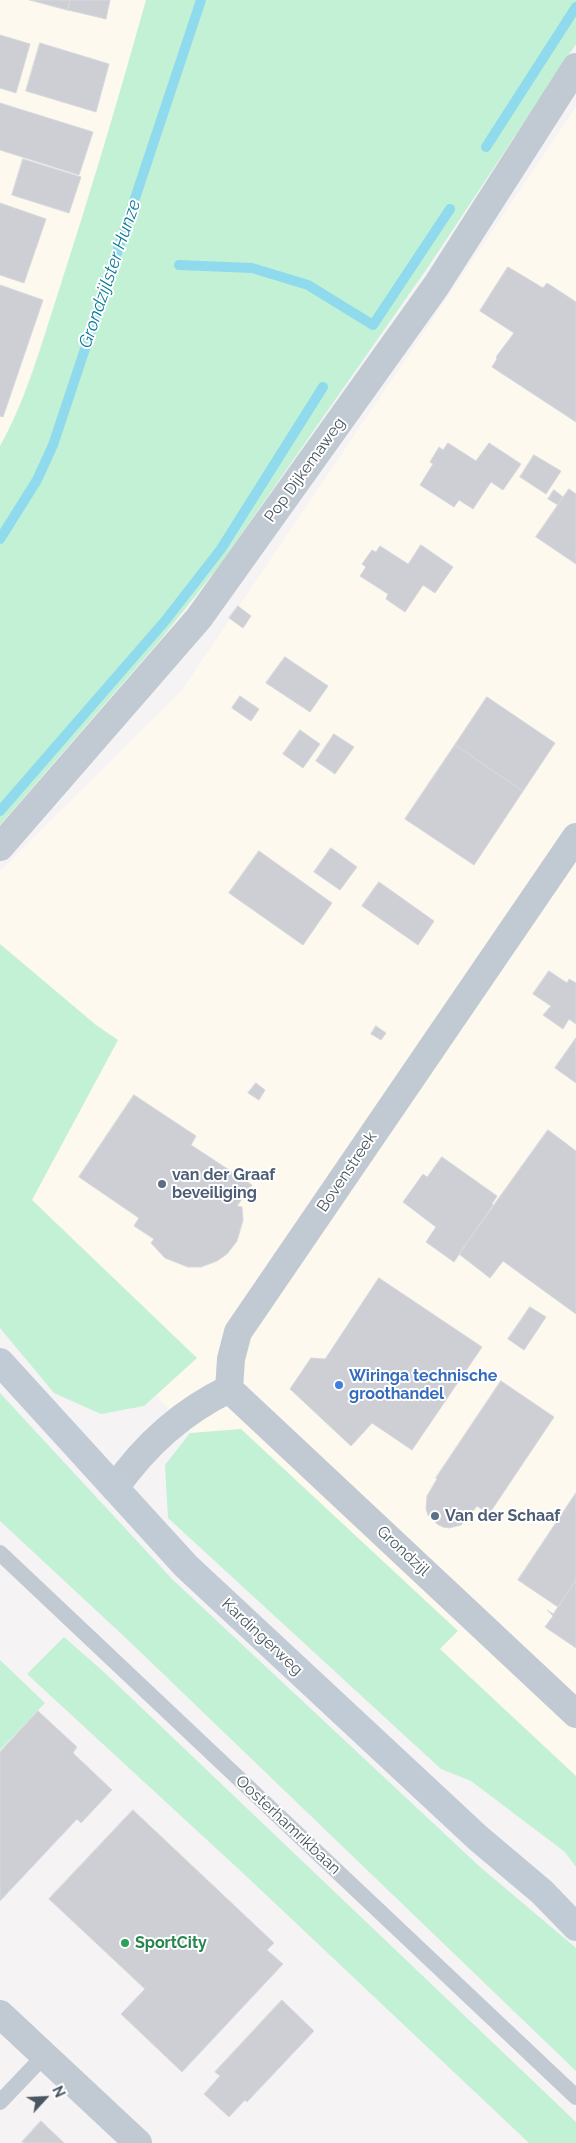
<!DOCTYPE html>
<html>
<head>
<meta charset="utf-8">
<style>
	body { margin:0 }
	#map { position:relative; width:576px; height:2143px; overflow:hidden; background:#f5f3f3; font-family:Raleway,sans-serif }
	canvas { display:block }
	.north { position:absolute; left:20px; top:2073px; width:50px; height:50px; -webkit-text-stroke:4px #fff; paint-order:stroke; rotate:65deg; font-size:14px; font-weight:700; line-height:20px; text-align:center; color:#4a5661 }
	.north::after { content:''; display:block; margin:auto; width:18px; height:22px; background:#4a5661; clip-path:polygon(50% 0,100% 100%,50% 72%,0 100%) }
</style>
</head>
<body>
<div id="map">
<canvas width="576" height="2143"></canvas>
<div class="north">N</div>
</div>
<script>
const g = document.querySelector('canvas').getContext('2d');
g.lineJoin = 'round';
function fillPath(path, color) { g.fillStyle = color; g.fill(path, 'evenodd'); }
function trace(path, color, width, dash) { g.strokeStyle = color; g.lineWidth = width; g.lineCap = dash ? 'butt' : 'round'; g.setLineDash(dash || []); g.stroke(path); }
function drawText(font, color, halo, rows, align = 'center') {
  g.font = font + ' Raleway,sans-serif'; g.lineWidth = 4; g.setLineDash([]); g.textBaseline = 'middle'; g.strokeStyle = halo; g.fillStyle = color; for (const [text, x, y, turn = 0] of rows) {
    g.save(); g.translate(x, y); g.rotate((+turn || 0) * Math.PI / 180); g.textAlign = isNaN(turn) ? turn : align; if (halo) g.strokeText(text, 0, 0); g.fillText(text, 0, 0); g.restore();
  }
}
const commercial = new Path2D(`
	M0,0H146L97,174L54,305L16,418L0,446Z
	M576,107V1794L312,1561L0,1229V871L182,690Z`);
const green = new Path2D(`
	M146,0H576V44L428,267L219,566L161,639L0,825V446C27,398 42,343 59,290C90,194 119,97 146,0Z
	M0,944L96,1025L118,1040L32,1200L197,1358L144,1406L101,1414L54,1393L0,1328Z
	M0,1393L172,1579L479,1866L576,1948V2071L129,1641L0,1521Z
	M241,1429L458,1631L440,1649L576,1776V1867L565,1852L471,1781L441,1769L168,1518L165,1465L190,1433Z
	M64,1637L105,1673L576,2122V2143H529L245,1875L27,1674Z
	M0,1660L45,1703L0,1750Z`);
const stream = new Path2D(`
	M486,147L576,7
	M179,265L252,268L308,285L373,325L450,209
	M0,539L37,480L53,445L201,0
	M0,811L165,621L221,549L323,387`);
const building = new Path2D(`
	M30,0H70L68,10Z
	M70,0H110L106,19L68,10Z
	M0,35L30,44L16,93L0,88Z
	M40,43L109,64L96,112L26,91Z
	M0,103L93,132L79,175L0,150Z
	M23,159L81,177L69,213L12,195Z
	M0,203L46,219L24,283L0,275Z
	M508,267L543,288L547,283L576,302V422L492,367L497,359L496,357L514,333L480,311Z
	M0,285L43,300L3,417L0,416Z
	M448,443L476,461L489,443L521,464L503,490L491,482L473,509L459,500L454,507L420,485L433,464L430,462L439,447L443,450Z
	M534,455L561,471L546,494L520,477Z
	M569,489L576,494V564L536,537Z
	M554,490L563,497L558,505L548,499Z
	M421,545L453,567L435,593L423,585L405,612L386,599L388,594L360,576L366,567L362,564L372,550L376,552L380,546L408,564Z
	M238,606L251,616L243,628L229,618Z
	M285,657L328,686L310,712L266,683Z
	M240,696L259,709L251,721L232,708Z
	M487,697L555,743L523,791L455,745Z
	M300,730L320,744L303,768L283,754Z
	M334,734L354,747L335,774L316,761Z
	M455,745L523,791L474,865L405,819Z
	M331,848L357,867L340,890L314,872Z
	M259,851L332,903L303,945L229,893Z
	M379,882L434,921L418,945L362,906Z
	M549,971L567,983L569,979L576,983V1024L569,1019L563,1029L543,1015L551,1006L533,994Z
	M376,1026L386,1033L381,1040L371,1034Z
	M576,1038V1083L555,1068Z
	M256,1083L265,1090L259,1100L248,1093Z
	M134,1095L196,1136L191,1145L252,1185L237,1206L242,1207L243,1220L237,1241L227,1254L217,1261L201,1267H188L165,1258L151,1243L154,1239L134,1226L139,1218L79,1177Z
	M548,1130L576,1151V1314L503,1261L490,1278L459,1254Z
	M442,1157L497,1196L492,1204L493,1205L454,1262L426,1242L436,1227L403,1202L423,1174L427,1177Z
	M379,1278L482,1347L412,1450L372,1423L351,1446L290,1389L311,1358L325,1359Z
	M530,1307L546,1317L524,1350L508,1339Z
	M501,1381L554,1417L489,1514L477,1506L461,1525L449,1528L443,1527L437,1524L428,1515L426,1509L427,1496L437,1479L436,1478Z
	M576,1493V1580L558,1607L518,1580Z
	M576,1580V1648L545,1627L553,1616L547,1610L553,1614Z
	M38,1711L77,1747L73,1753L112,1790L81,1823L77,1819L0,1901V1752Z
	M133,1810L274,1943L267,1950L283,1964L182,2072L121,2014L145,1989L49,1899Z
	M282,2000L314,2031L247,2102L245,2100L229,2117L204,2094L220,2076L215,2072Z
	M41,2121L64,2143H24L22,2142Z`);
const lane = new Path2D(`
	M0,1553L576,2097
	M0,2102L44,2056`);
const street = new Path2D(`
	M0,847L199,618L436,286L576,67
	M229,1389L576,1714
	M115,1488C145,1445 181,1412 229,1389L231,1359L238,1332L576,837
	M0,2014L138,2143`);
const secondary = new Path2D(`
	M0,1362L186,1566L478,1838L542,1892L576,1927`);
const markers = [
	[162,1184,5,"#5c6f8a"],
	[339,1385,5,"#3f7fe0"],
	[435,1516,5,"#5c6f8a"],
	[125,1943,5,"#2e9e5b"]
];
const streetNames = [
	["Pop Dijkemaweg",305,470,-54],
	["Bovenstreek",347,1172,-56],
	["Grondzijl",403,1551,43],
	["Kardingerweg",262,1637,43],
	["Oosterhamrikbaan",288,1825,43]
];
const serviceNames = [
	["van der Graaf",172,1175],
	["beveiliging",172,1193],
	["Van der Schaaf",445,1516]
];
const shopNames = [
	["Wiringa technische",349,1376],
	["groothandel",349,1394]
];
const leisureNames = [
	["SportCity",135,1943]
];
const waterNames = [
	["Grondzijlster Hunze",110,274,-71]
];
fillPath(commercial, '#fdf9ef');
fillPath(green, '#c3f1d5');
trace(stream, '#90daee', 10);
fillPath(building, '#cdcfd5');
trace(building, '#d7d9de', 1);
trace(lane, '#c1cad2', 16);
trace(street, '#c1cad2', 28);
trace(secondary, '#c1cbd6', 28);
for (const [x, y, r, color] of markers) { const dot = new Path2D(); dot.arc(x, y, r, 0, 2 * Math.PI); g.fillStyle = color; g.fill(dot); trace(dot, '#fff', 2); }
drawText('16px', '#4a5661', '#fff', streetNames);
drawText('bold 16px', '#4e5e75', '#fff', serviceNames, 'left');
drawText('bold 16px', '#366cbe', '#fff', shopNames, 'left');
drawText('bold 16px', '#27864d', '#fff', leisureNames, 'left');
drawText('italic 18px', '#0c7c9b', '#fff', waterNames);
</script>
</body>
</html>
